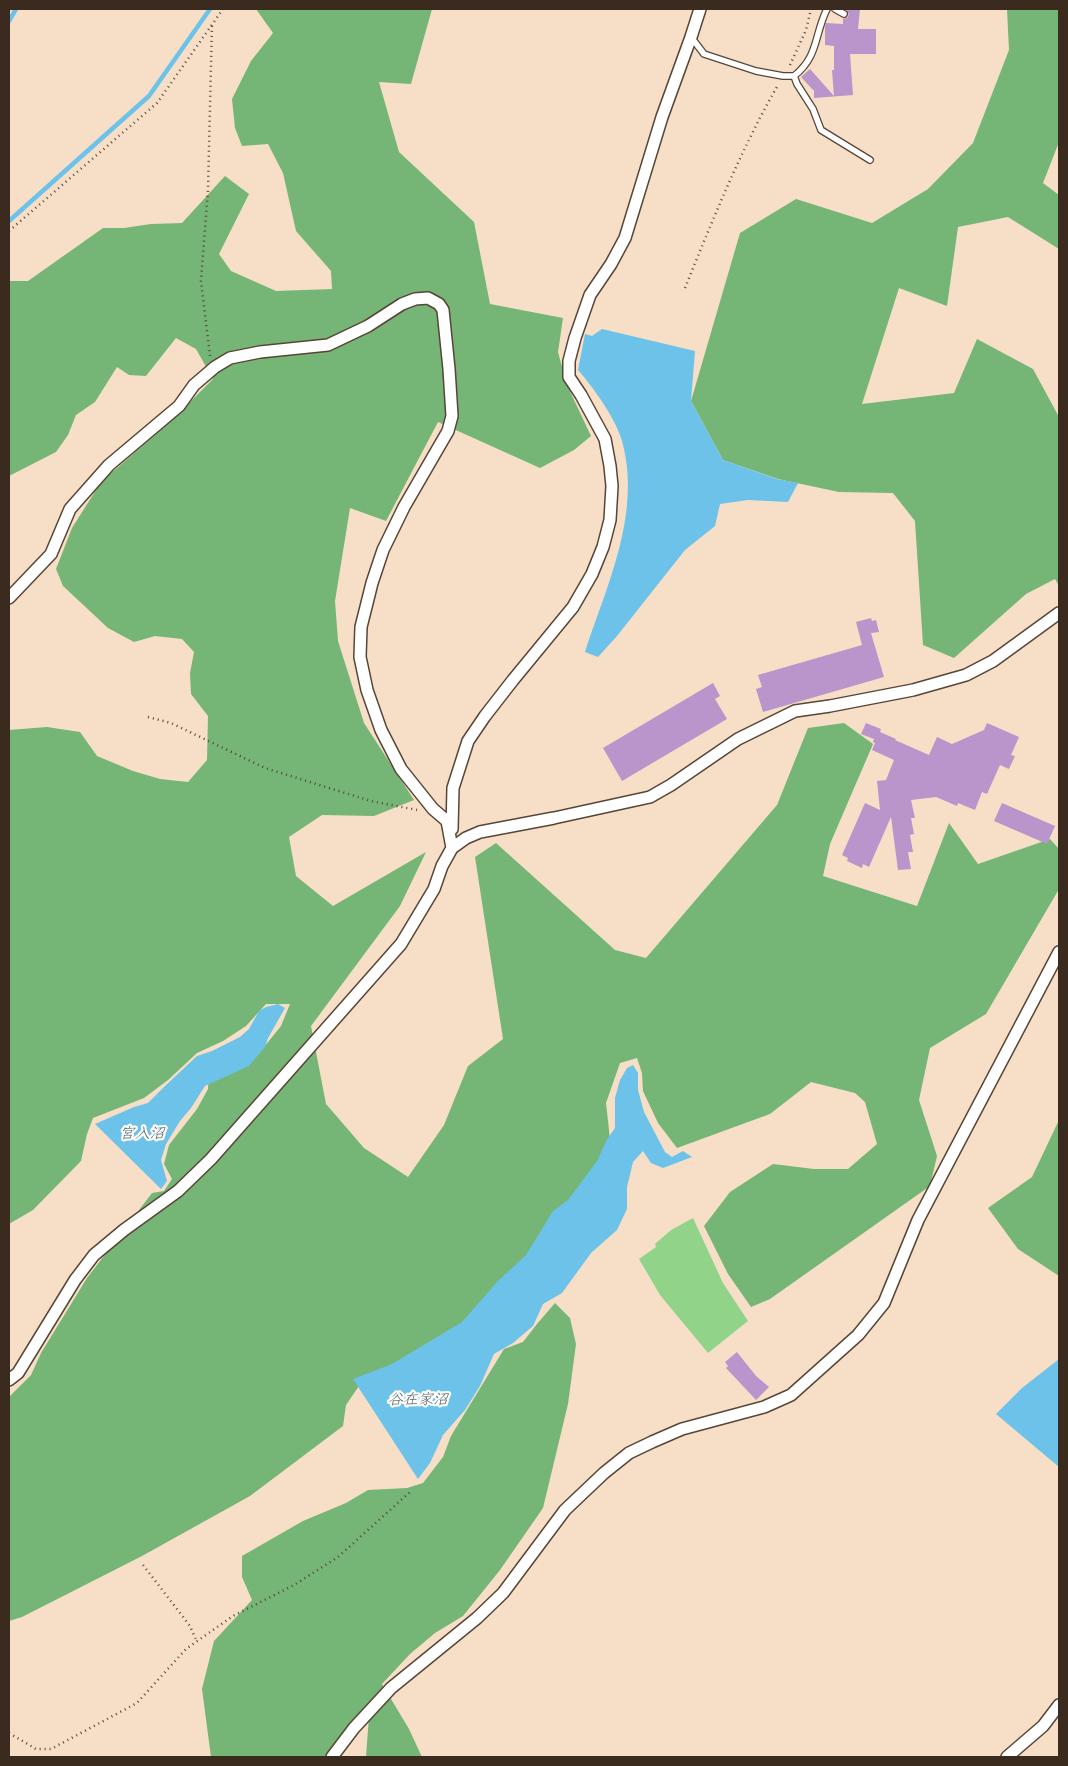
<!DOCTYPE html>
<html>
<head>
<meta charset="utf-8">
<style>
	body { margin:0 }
	#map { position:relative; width:1068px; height:1766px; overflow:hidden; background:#f6dfc6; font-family:Mali,sans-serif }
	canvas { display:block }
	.frame { position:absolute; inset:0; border:10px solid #3b2a1e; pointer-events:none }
</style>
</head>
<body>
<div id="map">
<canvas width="1068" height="1766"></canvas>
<div class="frame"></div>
</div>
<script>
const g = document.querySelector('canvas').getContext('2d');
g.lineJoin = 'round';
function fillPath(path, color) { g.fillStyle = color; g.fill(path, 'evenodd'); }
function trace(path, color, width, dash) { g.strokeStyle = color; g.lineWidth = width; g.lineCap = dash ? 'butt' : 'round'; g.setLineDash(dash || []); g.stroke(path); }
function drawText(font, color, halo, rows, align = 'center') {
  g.font = font + ' Mali,"Klee One",sans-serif'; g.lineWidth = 4.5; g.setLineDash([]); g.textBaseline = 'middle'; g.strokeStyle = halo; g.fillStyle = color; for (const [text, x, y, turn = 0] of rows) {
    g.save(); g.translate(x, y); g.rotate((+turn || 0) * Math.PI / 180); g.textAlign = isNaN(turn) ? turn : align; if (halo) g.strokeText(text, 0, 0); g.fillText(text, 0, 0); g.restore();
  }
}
const green = new Path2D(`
	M693,1218L723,1283L748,1321L708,1353L660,1295L639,1259L656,1247L655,1244L671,1230Z`);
const forest = new Path2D(`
	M256,9H432L411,84L379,82L399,152L474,222L490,304L563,318L558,352L567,385L591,436L574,450L540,468L438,422L386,521L350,508L335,601L338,641L364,723L414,800L374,816L322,815L289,837L296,876L333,906L426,852L400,906L311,1026L326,1104L364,1148L408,1177L444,1125L468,1066L503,1039L475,857L496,843L615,950L646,958L777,805L808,728L844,723L873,744L830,844L823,876L917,906L949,823L978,864L1050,839L1059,849V889L986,1014L930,1048L919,1100L937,1156L930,1186L770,1299L751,1307L728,1274L704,1226L730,1192L773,1164L814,1169H848L877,1144L865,1102L855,1093L811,1082L770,1114L677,1148L658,1123L643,1091L642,1073L637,1058L620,1063L606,1103L610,1139L598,1168L467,1332L363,1380L346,1405L343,1426L250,1496L142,1556L22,1617L9,1621V1397L31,1375L41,1353L87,1278L152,1193L164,1191L172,1179L164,1164L169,1145L197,1109L208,1089L209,1071L264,1047L281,1026L290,1004H266L246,1026L223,1041L197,1053L168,1080L144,1098L93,1118L87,1134L81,1161L33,1210L9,1224V730L47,727L80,732L97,756L133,771L160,779L188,782L207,760L208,716L191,694L190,673L194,652L182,639L155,636L134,642L108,628L63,586L56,569L72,528L101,482L172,420L213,379L196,349L176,338L146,376L129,375L117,367L95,402L76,415L68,435L56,452L9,476V281H28L103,228H124L151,224L182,223L225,176L249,194L219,254L231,271L276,291L332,289L331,271L296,231L283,173L268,144L242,146L235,128L232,99L251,61L273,33Z
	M1007,9H1059V142L1043,183L1059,195V249L1008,217L958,227L947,306L899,288L862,404L954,393L977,339L1033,369L1059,417V586L1055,579L1026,594L954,658L923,645L915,521L893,493L839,492L778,479L723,460L691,401L740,233L796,199L872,223L928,189L973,143L1009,50Z
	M1059,1120V1276L1018,1249L988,1208L1032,1177Z
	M555,1303L570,1318L576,1344L568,1404L543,1508L500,1570L463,1616L435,1633L410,1654L382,1684L409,1729L422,1757H366L369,1716L324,1757H211L202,1689L214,1641L252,1600L242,1577V1556L303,1521L346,1503L368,1490L407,1488L423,1483L443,1457L451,1436L504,1349L523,1342L537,1324Z`);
const water = new Path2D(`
	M602,329L695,351L691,401L723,460L777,479L798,483L788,502L748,500L720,504L715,526L685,550L617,636L598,657L585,652C607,585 642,513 622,441C616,419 593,387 578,370L585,334L592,336Z
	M278,1004L285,1008L268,1038L265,1047L249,1066L205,1086L191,1108L180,1121L166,1144L161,1160L167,1181L161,1189L95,1124L134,1107L148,1103L164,1087L197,1056L212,1051L240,1037L249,1029L259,1011L266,1007Z
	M633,1065L638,1073V1090L644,1112L665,1152L672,1157L683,1151L692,1157L663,1168L651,1163L643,1151L633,1162L627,1187V1209L617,1230L591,1253L562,1293L543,1304L533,1326L513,1343L494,1354L480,1386L465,1410L443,1435L430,1463L418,1479L353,1379L392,1364L462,1322L497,1282L526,1255L553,1211L568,1200L597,1161L606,1141L615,1128V1098L620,1080L627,1068Z
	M1059,1359V1467L996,1414L1022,1388Z`);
const stream = new Path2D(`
	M9,21L16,9
	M9,221L149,96L210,9`);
const building = new Path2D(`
	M845,9H860L858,29H876V54H850L853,95L814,98V91L801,77L810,69L834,96L832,70H834V46L825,45V26L826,23L843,24V19L847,18L849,14Z
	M871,618L872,621L876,620L879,632L871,633L884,677L763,712L756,689L762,687L758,675L862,645L856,622Z
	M713,683L720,696L715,699L727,719L622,781L603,748Z
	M866,723L881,729L880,732L896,739L895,740L929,755L937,737L952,744L984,730L987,723L1019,737L1011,755L1015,756L1009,769L1000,765L987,794L982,792L975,810L958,803L957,806L936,797L911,800L915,818H911L914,834L910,835L913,852H908L911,869L898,870L891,817L869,867L863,864L862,868L847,861L848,858L842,855L865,803L880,810L877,781L886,780L894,760L872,750L875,743L873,742L874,739L861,734Z
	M1002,803L1055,826L1047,844L994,821Z
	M737,1352L756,1376L769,1387L756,1400L726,1368L728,1366L725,1362Z`);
const path = new Path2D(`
	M790,65L806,30L811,9
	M9,231L157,103L223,9
	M685,288C713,219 741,149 778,85
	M210,356L201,281L208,190L212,23
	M148,717L171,723L265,768L371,801L417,810
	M143,1565L190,1626L197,1642
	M9,1733L36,1749H51L137,1703L186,1649L233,1616L294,1585L338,1557L410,1492`);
const lane = new Path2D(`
	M835,9L844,14
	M691,37L704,54L756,71L783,76H794L797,84L813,109L821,130L870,160
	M794,76C819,56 814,35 827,9`);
const street = new Path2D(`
	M9,598L51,554L70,509L109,465L179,406L194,385L215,367L230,358L260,352L328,345L368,326L402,304L415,299L428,298L439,304L443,310L449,369L452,416L448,431L404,507L383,550L372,583L361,627L360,657L367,690L381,730L401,769L433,809L447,821L452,848
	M452,829L453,788L468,741L485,716L513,680L573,607L592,574L603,547L610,520L612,486L610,466L605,439L581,395L569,377V361L575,338L590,295L611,264L625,238L662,117L691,37L700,9
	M9,1380L18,1373L75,1280L94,1255L124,1230L178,1191L211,1159L401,944L434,889L442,866L452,848L466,838L480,832L554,818L650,797L671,785L738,739L795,711L830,706L913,690L966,675L993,661L1059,613
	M332,1757L354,1728L391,1688L477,1618L503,1593L565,1510L604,1473L629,1453L652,1442L682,1429L764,1407L791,1395L858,1335L884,1303L918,1220L1059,952
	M1007,1757L1043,1726L1059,1705`);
const waterNames = [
	["宮入沼",142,1133],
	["谷在家沼",418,1399]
];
fillPath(green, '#92d38a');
fillPath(forest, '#75b576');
fillPath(water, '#6cc2e9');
trace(stream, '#6cc2e9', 4.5);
fillPath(building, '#b895cb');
trace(lane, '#574537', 8);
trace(street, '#574537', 14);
trace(path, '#574537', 2.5, [1, 4]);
trace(lane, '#fff', 5.5);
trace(street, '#fff', 11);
drawText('italic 15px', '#4c5f65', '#fff', waterNames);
</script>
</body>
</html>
